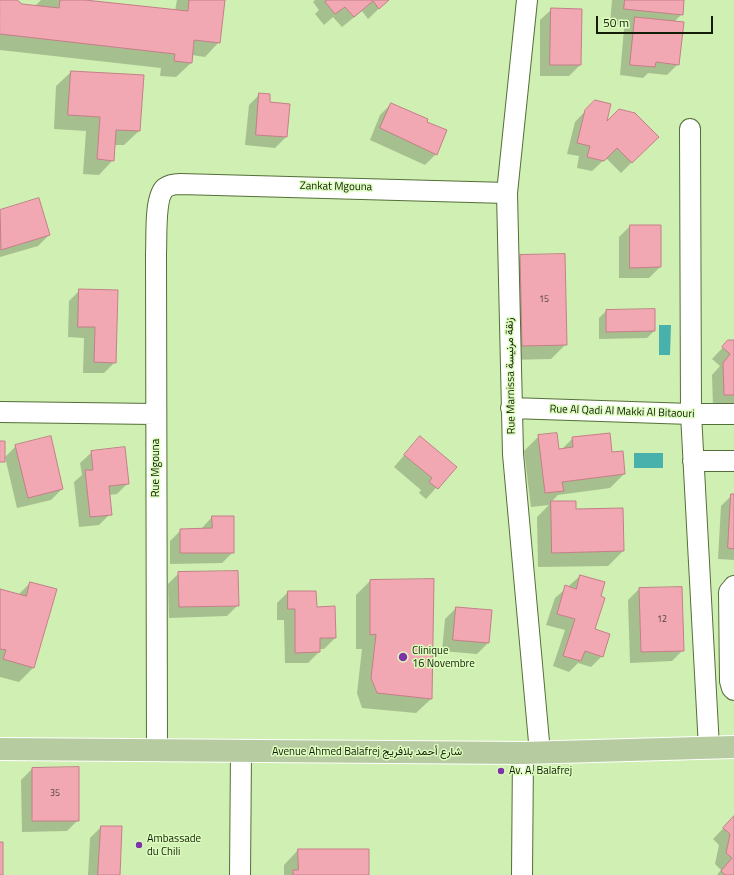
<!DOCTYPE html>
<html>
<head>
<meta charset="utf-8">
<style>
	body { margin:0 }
	#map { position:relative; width:734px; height:875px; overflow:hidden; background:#d0efb2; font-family:"Titillium Web",sans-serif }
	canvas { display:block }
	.scale { position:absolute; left:596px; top:16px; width:117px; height:18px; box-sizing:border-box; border:2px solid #121c06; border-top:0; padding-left:5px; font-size:12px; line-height:14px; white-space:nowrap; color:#121c06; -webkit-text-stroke:3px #ddfdbf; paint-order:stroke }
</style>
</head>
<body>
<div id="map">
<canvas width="734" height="875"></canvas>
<div class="scale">50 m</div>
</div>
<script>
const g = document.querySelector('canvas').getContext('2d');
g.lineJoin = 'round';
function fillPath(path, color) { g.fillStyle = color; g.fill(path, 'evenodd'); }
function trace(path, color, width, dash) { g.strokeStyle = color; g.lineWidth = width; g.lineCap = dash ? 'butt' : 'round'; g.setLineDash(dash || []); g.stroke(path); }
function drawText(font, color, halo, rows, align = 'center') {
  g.font = font + ' "Titillium Web",Vazirmatn,sans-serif'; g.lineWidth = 3; g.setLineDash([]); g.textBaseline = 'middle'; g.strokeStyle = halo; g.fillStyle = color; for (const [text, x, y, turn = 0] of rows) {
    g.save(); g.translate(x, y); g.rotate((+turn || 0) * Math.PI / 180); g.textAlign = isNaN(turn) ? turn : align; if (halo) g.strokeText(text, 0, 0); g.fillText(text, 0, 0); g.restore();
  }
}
const water = new Path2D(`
	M659,325H671L670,355H659Z
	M634,453H663V468H634Z`);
const shadow = new Path2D(`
	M0,0H15L22,5L35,6L41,0H76L175,11L177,0H224L219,42L205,57L192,55L191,63L176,77L160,76L161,68L0,50Z
	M315,0H388L368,19L362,11L342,27L333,17L324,25L315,14L319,10L313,2Z
	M612,0H683L682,14L674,22L678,64L667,75L648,73L643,78L620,75L624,29L628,25L610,24Z
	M551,10H581L580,65L569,76H540V20Z
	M71,72L139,131L124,145H114L113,160L99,175L83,174L86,131L54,129L56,86Z
	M260,94L286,137L275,148L245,145L249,105Z
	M595,101L605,125L657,137L621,173L606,158L592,171L577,168L579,156L567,154L575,122Z
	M391,104L426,122L436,154L425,165L370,140L380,115Z
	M39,199L49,235L38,246L0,257V211Z
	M630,226H660V267L649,278H619V237Z
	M521,256L566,344L551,359L508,360L506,270Z
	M80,290L115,362L104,373H83L84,338L68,337L69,301Z
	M606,311L654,331L647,338L599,339V318Z
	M734,340V405L713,406L712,375L720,366L712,359L729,341Z
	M539,436L558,450L562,449L573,438L611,453L624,474L610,488L558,495L551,502H575V510L622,509L623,551L608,566L538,567L537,517L549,505L531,507L524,451Z
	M420,437L455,467L426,499L419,493L421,490L394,467Z
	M16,446L62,489L51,500L17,508L5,457Z
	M92,452L128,483L117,494L109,495L110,514L99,525L79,527L74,482L82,475L80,463Z
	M732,495H734V560L718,559L721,506Z
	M212,517L233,552L222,563L170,564V541L181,530L201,529Z
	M179,573L238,605L227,616L169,618L168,584Z
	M580,576L594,630L602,656L591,667L578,663L569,672L553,666L565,630L546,625L555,598Z
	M370,581L431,699L416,713L362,708L357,693L362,649H356V595Z
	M30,583L34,667L19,682L0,677V590L18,595Z
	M639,589L683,650L672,661L630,663L628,600Z
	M288,592L316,608L335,638L324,649H319V652L308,663H285L284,620H277V603Z
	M456,608L491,611L488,643L477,654L442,651L445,619Z
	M78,768V820L67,831L22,832L21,780L32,769Z
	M734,817V875H717L721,870L715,864L719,845L713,839Z
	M101,827L119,875H88L90,838Z
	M298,850L368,875H284V865Z`);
const building = new Path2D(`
	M0,0H17L22,4L59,8L60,0H85L188,11L189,0H225L220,43L194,40L192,63L174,61L175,54L0,34Z
	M328,0H389L379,9L373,1L354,17L345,7L335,14L325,2Z
	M625,0H684L683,15L624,9Z
	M551,8L582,9L581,65H550Z
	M635,17L684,22L679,65L656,62L655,67L630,65Z
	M71,71L144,75L140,131L116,130L114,161L97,159L100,117L68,115Z
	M259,93L270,94V102L290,104L287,137L256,135Z
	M595,100L611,104L607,121L619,109L635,113L659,137L632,163L617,148L604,161L587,157L590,146L577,143L585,110Z
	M391,103L428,119L427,122L447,130L437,155L380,128Z
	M39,198L50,235L1,250L0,210Z
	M630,225H661V267L630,268Z
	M565,254L567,345L522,346L520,255Z
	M79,289L118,290L116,363L94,362L95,327H78Z
	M655,309V331L606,332V310Z
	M728,340H734V395H724L723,363L730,354L722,347Z
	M557,433L559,449L573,447L572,437L610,433L612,452L623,451L625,474L562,482L564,491L545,493L538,435Z
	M51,436L63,489L28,498L15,445Z
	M420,436L457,467L438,489L429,482L432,478L404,455Z
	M0,441H5V462H0Z
	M125,447L129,484L109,486L112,515L90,517L85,470H93L91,451Z
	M731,494H734V549L728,548Z
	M551,501H576V509L623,508L624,551L552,553Z
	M212,516H234V553H180V529L212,528Z
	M238,571L239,606L179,607L178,572Z
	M580,575L605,582L601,596L605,598L595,629L610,634L603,657L585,651L581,661L563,656L575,619L557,614L565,585L576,589Z
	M434,579L432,699L377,693L371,678L376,634L370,635V580Z
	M30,582L57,589L34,668L3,659L6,650L0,649V589L26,596Z
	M682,587L684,651L641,652L639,588Z
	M288,591H316L317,607L335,606L336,638H320V652L295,653V609H288Z
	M456,607L492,610L489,643L453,640Z
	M79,767V821H32V768Z
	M734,816V875H725L721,871L732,858L726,853L730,834L723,828Z
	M101,826H122L120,875H98Z
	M0,842H3V875H0Z
	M298,849H369V875H293V870H298Z`);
const minor = new Path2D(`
	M527,0L507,193L513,454L540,753
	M690,129L691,414L709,748
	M511,408L691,414H734
	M0,412L155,414
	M693,461H734
	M734,586L729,592L730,681L732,688L734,690
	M157,751L156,253C157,239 154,198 165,188C169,185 175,184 180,184L507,193
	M240,875L241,752
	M522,875L523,753`);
const major = new Path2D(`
	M0,749L523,753L734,747`);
const markers = [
	[403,657,5,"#7c34a6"],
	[501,771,4,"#7c34a6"],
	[139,845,4,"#7c34a6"]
];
const numberNames = [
	["15",544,300],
	["12",662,620],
	["35",55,794]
];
const streetNames = [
	["Zankat Mgouna",336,187,1],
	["Rue Marnissa زنقة مرنيسة",511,376,-91],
	["Rue Al Qadi Al Makki Al Bitaouri",622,412,2],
	["Rue Mgouna",156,468,-90],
	["Avenue Ahmed Balafrej شارع أحمد بلافريج",367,752]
];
const poiNames = [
	["Clinique",412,651],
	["16 Novembre",412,664],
	["Av. A. Balafrej",509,771],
	["Ambassade",147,839],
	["du Chili",147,852]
];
fillPath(water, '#49b1ab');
fillPath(shadow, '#0003');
fillPath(building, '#f1a8b2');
trace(building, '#c47e88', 1);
trace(minor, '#546f38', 22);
trace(major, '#fff', 24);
trace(minor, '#fff', 20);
trace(major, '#b6cba0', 22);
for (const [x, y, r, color] of markers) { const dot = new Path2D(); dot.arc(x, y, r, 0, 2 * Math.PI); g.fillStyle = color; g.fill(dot); trace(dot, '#ddfdbf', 1.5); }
drawText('9px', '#4a3f31', null, numberNames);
drawText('11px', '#121c06', '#ddfdbf', streetNames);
drawText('11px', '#121c06', '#ddfdbf', poiNames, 'left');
</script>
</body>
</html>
